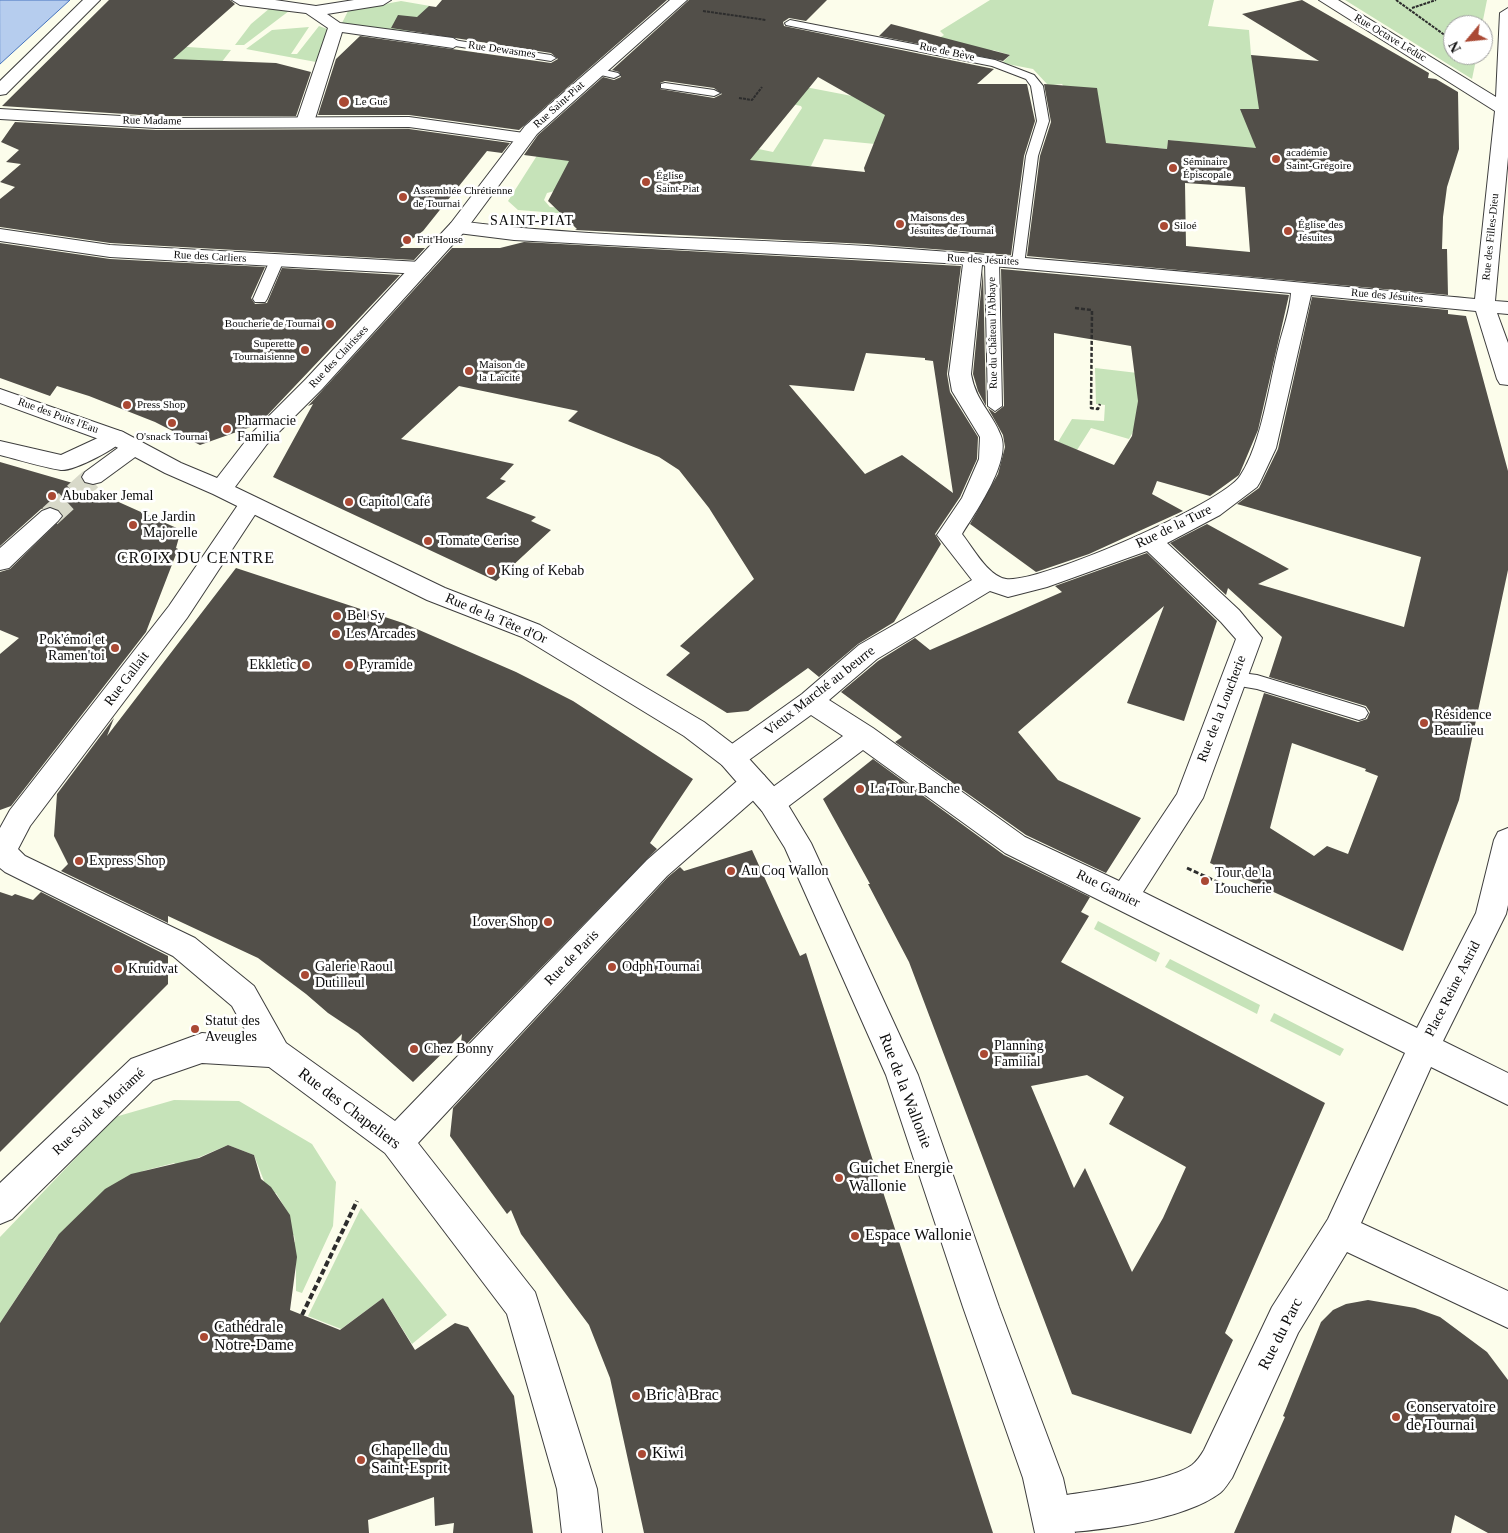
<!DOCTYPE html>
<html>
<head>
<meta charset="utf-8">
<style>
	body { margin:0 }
	#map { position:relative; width:1508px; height:1533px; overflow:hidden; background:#fcfdeb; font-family:Georgia,serif }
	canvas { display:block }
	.north { position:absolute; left:1443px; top:15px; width:50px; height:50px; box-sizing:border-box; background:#fff; border:1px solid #9d9d9d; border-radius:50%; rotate:242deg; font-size:14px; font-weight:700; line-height:20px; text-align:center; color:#0b0b0b }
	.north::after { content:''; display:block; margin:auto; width:18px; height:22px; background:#aa4934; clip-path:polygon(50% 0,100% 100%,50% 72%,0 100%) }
</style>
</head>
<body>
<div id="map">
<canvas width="1508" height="1533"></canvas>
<div class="north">N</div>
</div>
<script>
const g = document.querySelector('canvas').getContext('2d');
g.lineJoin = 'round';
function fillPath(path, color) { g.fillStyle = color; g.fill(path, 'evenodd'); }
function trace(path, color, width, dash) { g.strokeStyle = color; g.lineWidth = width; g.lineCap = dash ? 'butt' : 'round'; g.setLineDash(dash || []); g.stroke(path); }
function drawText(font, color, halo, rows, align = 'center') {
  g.font = font + ' Georgia,serif'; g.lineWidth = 5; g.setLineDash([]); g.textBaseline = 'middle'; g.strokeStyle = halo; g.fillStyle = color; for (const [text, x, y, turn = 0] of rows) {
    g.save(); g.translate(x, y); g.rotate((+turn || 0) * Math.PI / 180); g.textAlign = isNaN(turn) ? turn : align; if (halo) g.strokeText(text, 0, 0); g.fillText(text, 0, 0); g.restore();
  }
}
const green = new Path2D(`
	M990,0H1214L1208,26L1249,30L1251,55L1269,90L1282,110L1241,109L1261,160L1188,142L1168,140L1167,149L1106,143L1062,84L1053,85V129L1047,84L1033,69L1002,63L1010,55L993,50L985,57L928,45L944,35L940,31Z
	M1345,0H1487L1482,25H1453V55H1477L1472,79Z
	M401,1L430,6L408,34L341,25L348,11Z
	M270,8L289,11L244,45H235L251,24Z
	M319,26L330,30L316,62L246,49L272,30L309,27L291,54H297Z
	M174,46L231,50L211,76L155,71Z
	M795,85L852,96L892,110L875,144L824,139L811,166L736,183L749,147L773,152L802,108L801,106L782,102Z
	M552,132L608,146L563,189L547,193L544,200L550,207L581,209L583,215L518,210L508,201Z
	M1095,368L1146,374L1139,393L1135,428L1129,439L1091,428L1077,450L1058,442L1072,419L1104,421L1105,405L1096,404Z
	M1098,921L1160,953L1156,962L1094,929Z
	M1170,959L1260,1005L1257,1014L1165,967Z
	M1274,1013L1344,1049L1340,1056L1270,1021Z
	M174,1100L239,1101L312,1144L336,1182L333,1226L302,1293L296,1291V1264L278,1248L295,1242L294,1235L277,1242L290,1216L276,1193L251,1195L264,1181L254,1155L228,1145L195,1159L191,1175L174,1163L143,1171L131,1190L71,1244L56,1238L0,1323V1237L115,1117Z
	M361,1208L447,1315L412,1344L383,1298L341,1329L308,1316Z`);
const water = new Path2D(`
	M0,0H70L0,64Z`);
const building = new Path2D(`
	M109,0H230L235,4L173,59L276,63L311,72L296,116H156L2,106Z
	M442,0H667L519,130L409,115H318L336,59L360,36L551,63L558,59L551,53L391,28L398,15L417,17L429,6L436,7Z
	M689,0H827L806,21L789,18L783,22L784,26L994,69L977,84H1027L1035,121L1024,156L1011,255L867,244L575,230L577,229L548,201L569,161L524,155L538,135L603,77L614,80L621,77L619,72L612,70ZM818,77L885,115L864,168L865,172L750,160ZM665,81L714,88L722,94L714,98L660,89V83Z
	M1302,0L1429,73L1428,78L1436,79L1458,92L1459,149L1447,187L1443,217L1442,249H1447L1448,295L1027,256L1040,156L1051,122L1044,84L1097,88L1106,143L1167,149L1168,140L1256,148L1240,109H1259L1251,55L1319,61L1242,14ZM1185,183L1245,187L1250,252L1186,246Z
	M891,24L1010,55L1003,61L879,36Z
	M15,122L156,130L409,129L510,143L502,153L487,151L423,231L400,248H425L414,260L110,243L0,227V199L15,187L0,182L21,164L6,162L19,150L1,142Z
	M524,242L961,266L947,374L950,392L978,437L977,459L960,497L935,534L941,544L894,622L858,644L819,677L808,668L748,711L727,713L666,675L690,653L680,646L754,579L709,508L679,470L659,457L568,421L578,411L459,386L401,439L514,464L500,479L506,481L486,498L536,517L531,521L551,530L496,581L273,477L313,404L308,406L452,248H500ZM866,353L925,358V360L933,361L953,493L902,455L865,474L789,385L854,391Z
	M0,243L110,259L265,267L251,298L255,304L267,303L282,268L400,275L259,424L200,445L155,422L89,396L57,386L50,396L0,378Z
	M1001,269L1289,295L1258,430L1239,475L1210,496L1157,481L1152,494L1183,511L1089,554L1036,572L970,524L998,474L1005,447L1003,435L988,408L995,413L1004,406ZM1054,333L1131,346L1138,401L1132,436L1114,465L1054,440Z
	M983,271L986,406L978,391L973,374Z
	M1312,297L1448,310V314L1466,316L1508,471V570L1459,800L1403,951L1210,863L1264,693L1358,722L1367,719L1370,712L1366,706L1269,677L1282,637L1228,588L1226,595L1170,543L1207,524L1289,569L1258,584L1404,627L1421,557L1237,504L1259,488L1278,449ZM1292,743L1366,769L1365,771L1378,776L1348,854L1327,846L1314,856L1270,828Z
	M0,462L83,486L181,530L176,548L178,549L146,632L11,806L0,810V654L19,638L0,630V572L10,569L64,516L59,510L51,506L41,509L0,546Z
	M1147,553L1217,621L1184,721L1127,703L1164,606L1018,732L1058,780L1141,818L1106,873L1026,835L895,742L902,737L841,692L878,661L915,638L930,650L1062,592L1055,586Z
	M236,568L403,623L516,672L573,701L693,779L650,843L657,849L460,1051L462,1034L413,1082L358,1033L328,1013L306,994L258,958L168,916V923L61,871L68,864L54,836L57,794L114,718L107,736Z
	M873,759L1004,855L1090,897L1081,912L1089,916L1061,962L1325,1103L1225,1333L1233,1340L1191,1434L1072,1394L909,962L868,884H870L823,799ZM1087,1075L1124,1097L1109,1124L1186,1167L1163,1218L1132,1272L1085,1168L1074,1188L1031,1086Z
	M752,850L800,956L806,953L993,1533H644L610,1378L589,1325L521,1234L511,1210L507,1214L450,1136L453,1108L668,877L680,867L684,871Z
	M0,892L12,896L15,894L33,900L41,892L168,956V984L0,1152Z
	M228,1145L254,1155L261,1179L271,1187L290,1215L297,1257L290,1310L340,1330L383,1298L415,1350L455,1323L468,1327L514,1396L533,1533H453L454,1523L435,1526L434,1497L368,1520L369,1533H0V1323L59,1234L105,1189L131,1174L199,1158Z
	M1368,1300L1415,1308L1440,1317L1487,1352L1508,1380V1533H1488L1455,1515L1451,1533H1234L1285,1417L1283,1416L1321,1322L1333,1310L1346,1304Z`);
const pedestrianTunnel = new Path2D(`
	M50,516L93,477`);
const pathFar3 = new Path2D(`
	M1396,0L1453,41
	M1412,8L1436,0
	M703,11L766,20
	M739,98L752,100L762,87`);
const pathFar2 = new Path2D(`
	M1075,308L1092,310L1091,408L1098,409L1100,404`);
const pathFar1 = new Path2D(`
	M1187,868L1226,886`);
const path = new Path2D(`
	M302,1315L357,1201`);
const service = new Path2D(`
	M790,20L995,60L1034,75L1043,86L1049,121L1038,156L1024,265L1019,266L1012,262L1026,156L1037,121L1031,86L1026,79L992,66L786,25L785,23Z
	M453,40L551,55L556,58L551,61L449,45L448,43Z
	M596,68L618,73L620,75L614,78L592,73L590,71Z
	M665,83L714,90L720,93L714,96L661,88V84Z
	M277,256L284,260L267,299L265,302H255L253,299L270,260Z
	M992,257L999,261L1002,406L995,411L988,406L985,261Z
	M1234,672L1257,675L1359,706L1365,708L1368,713L1365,718L1359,720L1257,689L1228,684L1225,679L1228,674Z`);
const pedestrian = new Path2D(`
	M232,0H275L316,6L354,0H391L383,5L327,14L340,23L453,38L461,43L453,48L342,32L314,122L311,126H299L296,122L328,28L306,13L240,5Z
	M134,440L142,442L145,447L142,452L101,482L93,484L85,482L82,477L85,472L126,442Z
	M250,496L258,499L262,504L187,618L30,826L18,849L25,856L195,938L254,986L286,1043L395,1121L647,860L744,775L754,772L764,775L768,783L764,791L667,876L418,1143L535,1292L597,1489L602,1533H562L557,1489L507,1314L385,1153L269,1067L202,1063L153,1080L12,1219L0,1224V1183L131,1059L202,1033L249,1037L232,1006L173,956L5,872L0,868V828L10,810L169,606L242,499Z
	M50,508L58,511L62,516L58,521L9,568L0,570V548L42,511Z`);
const minor = new Path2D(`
	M83,0H100L6,94L0,95V81Z
	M1319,0H1338L1496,97L1500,13L1508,8V157L1495,301L1508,302V314L1497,313L1508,343V385L1500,384L1497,379L1476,311L1311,295L1276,448L1260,482L1257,487L1220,515L1167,543L1239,610L1262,638L1203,798L1143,892L1417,1028L1476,913L1494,840L1498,832L1508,828V905L1506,914L1443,1041L1508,1073V1105L1431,1067L1361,1223L1508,1291V1328L1347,1252L1298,1333L1232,1478C1228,1483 1225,1489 1220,1493C1183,1521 1090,1533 1044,1533L1039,1531L1033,1517L1039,1503L1053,1497C1084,1492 1169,1482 1192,1465C1197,1461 1201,1455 1204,1450L1272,1307L1328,1219L1405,1053L1005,853L863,750L782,811L772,814L762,811L758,803L762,795L843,736L811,715L742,765L732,769L722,765L718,758L722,751L802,694L859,645L972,580L937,535L962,498L979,459L980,437L952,391L949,374L963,264L514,240L458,233L451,231L449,227L451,223L458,221C593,238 731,238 867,246C1070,260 1272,280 1475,299L1495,111ZM982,265L1291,293C1290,310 1283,329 1279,345C1269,384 1262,443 1240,476C1222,504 1038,584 1006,579C988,576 973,548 962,534C975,513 1011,462 1001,436C992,412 976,402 971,374ZM1147,551L1221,622L1236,639L1177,794L1119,881L1025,837L873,728L829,700L877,659L990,591L1008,597L1047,587Z
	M0,109L156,118L409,117L524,133L530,134L533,138L530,142L524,143L409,127L156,128L0,119Z
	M0,229L110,245L421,262L428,264L431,268L428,272L421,274L110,257L0,241Z
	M115,430L123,432L126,437C119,448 74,471 61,470C41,467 20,460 0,455V441L61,455Z`);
const tertiary = new Path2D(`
	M670,0H687L537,134L465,231L322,389L267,444L235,487L445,588L540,625L704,722L742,751L782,795L811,843L918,1075L999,1307L1063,1478L1075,1533H1035L1023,1478L963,1307L886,1075L785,848L762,811L722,765L684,736L522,637L427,600L213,494L165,473L107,442L0,403V389L123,432L181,463L217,478L251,434L306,379L451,223L525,126Z`);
const markers = [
	[344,102,6,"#aa4934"],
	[1276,159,5,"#aa4934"],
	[1173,168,5,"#aa4934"],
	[646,182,5,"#aa4934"],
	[403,197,5,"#aa4934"],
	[900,224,5,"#aa4934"],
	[1164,226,5,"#aa4934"],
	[1288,231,5,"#aa4934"],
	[407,240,5,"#aa4934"],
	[330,324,5,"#aa4934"],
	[305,350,5,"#aa4934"],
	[469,371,5,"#aa4934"],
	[127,405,5,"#aa4934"],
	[172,423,5,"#aa4934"],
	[227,429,5,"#aa4934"],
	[52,496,5,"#aa4934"],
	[349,502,5,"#aa4934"],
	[133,525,5,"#aa4934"],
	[428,541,5,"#aa4934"],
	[491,571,5,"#aa4934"],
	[337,616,5,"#aa4934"],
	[336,634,5,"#aa4934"],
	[115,648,5,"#aa4934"],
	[306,665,5,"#aa4934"],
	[349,665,5,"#aa4934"],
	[1424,723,5,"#aa4934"],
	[860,789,5,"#aa4934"],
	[79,861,5,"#aa4934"],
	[731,871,5,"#aa4934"],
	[1205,881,5,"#aa4934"],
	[548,922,5,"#aa4934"],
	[612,967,5,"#aa4934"],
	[118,969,5,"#aa4934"],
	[305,975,5,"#aa4934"],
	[195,1029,5,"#aa4934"],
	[414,1049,5,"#aa4934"],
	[984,1054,5,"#aa4934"],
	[839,1178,5,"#aa4934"],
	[855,1236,5,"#aa4934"],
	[204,1337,5,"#aa4934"],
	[636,1396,5,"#aa4934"],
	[1396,1417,5,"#aa4934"],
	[642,1454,5,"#aa4934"],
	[361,1460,5,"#aa4934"]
];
const farStreetnames = [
	["Rue Octave Leduc",1390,38,31],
	["Rue Dewasmes",502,50,8],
	["Rue de Bève",947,52,12],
	["Rue Saint-Piat",559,105,-42],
	["Rue Madame",152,121,1],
	["Rue des Filles-Dieu",1491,237,-84],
	["Rue des Carliers",210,257,3],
	["Rue des Jésuites",983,260,3],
	["Rue des Jésuites",1387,296,5],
	["Rue du Château l'Abbaye",993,333,-91],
	["Rue des Clairisses",339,357,-47],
	["Rue des Puits l'Eau",58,416,20]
];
const farPoinames = [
	["Le Gué",355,102],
	["académie",1286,153],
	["Saint-Grégoire",1286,166],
	["Séminaire",1183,162],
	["Épiscopale",1183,175],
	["Église",656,176],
	["Saint-Piat",656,189],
	["Assemblée Chrétienne",413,191],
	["de Tournai",413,204],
	["Maisons des",910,218],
	["Jésuites de Tournai",910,231],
	["Église des",1298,225],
	["Jésuites",1298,238],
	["Siloé",1174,226],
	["Frit'House",417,240],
	["Boucherie de Tournai",320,324,"right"],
	["Superette",295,344,"right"],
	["Tournaisienne",295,357,"right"],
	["Maison de",479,365],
	["la Laïcité",479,378],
	["Press Shop",137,405],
	["O'snack Tournai",172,437,"center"]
];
const farQuarternames = [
	["SAINT-PIAT",532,221]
];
const poiNames = [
	["Pharmacie",237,421],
	["Familia",237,437],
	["Abubaker Jemal",62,496],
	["Capitol Café",359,502],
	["Le Jardin",143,517],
	["Majorelle",143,533],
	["Tomate Cerise",438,541],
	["King of Kebab",501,571],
	["Bel Sy",347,616],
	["Les Arcades",346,634],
	["Pok'émoi et",105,640,"right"],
	["Ramen'toi",105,656,"right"],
	["Ekkletic",296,665,"right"],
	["Pyramide",359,665],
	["Résidence",1434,715],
	["Beaulieu",1434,731],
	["La Tour Banche",870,789],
	["Express Shop",89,861],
	["Au Coq Wallon",741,871],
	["Tour de la",1215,873],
	["Loucherie",1215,889],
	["Lover Shop",538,922,"right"],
	["Galerie Raoul",315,967],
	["Dutilleul",315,983],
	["Odph Tournai",622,967],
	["Kruidvat",128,969],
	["Statut des",205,1021],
	["Aveugles",205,1037],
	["Planning",994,1046],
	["Familial",994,1062],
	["Chez Bonny",424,1049]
];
const streetNames = [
	["Rue de la Ture",1174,527,-26],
	["Rue de la Tête d'Or",496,619,23],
	["Rue Gallait",127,679,-53],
	["Vieux Marché au beurre",820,691,-38],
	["Rue de la Loucherie",1222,709,-69],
	["Rue Garnier",1108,889,26],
	["Rue de Paris",572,958,-46],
	["Place Reine Astrid",1453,989,-63],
	["Rue Soil de Moriamé",99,1112,-43]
];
const quarterNames = [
	["CROIX DU CENTRE",196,559]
];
const nearStreetnames = [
	["Rue de la Wallonie",905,1091,69],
	["Rue des Chapeliers",349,1109,37],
	["Rue du Parc",1281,1334,-63]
];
const nearPoinames = [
	["Guichet Energie",849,1169],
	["Wallonie",849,1187],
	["Espace Wallonie",865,1236],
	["Cathédrale",214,1328],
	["Notre-Dame",214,1346],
	["Bric à Brac",646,1396],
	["Conservatoire",1406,1408],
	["de Tournai",1406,1426],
	["Chapelle du",371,1451],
	["Saint-Esprit",371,1469],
	["Kiwi",652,1454]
];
fillPath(green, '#c6e3b9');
fillPath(water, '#b6cdee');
trace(water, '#4573bd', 1);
fillPath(building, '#524f49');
trace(pedestrianTunnel, '#d8d9c9', 22, [22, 11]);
trace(service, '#3e3e3e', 2);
trace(pedestrian, '#3e3e3e', 2);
trace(minor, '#3e3e3e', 2);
trace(tertiary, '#3e3e3e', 2);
trace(pathFar3, '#2d2d2d', 2, [3, 1]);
trace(pathFar2, '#2d2d2d', 2.5, [4, 2]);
trace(pathFar1, '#2d2d2d', 3, [5, 2.5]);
trace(path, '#2d2d2d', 4, [6, 3]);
fillPath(service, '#fff');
fillPath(pedestrian, '#fff');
fillPath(minor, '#fff');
fillPath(tertiary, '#fff');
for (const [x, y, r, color] of markers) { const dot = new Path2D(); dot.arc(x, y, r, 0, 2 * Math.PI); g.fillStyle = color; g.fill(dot); trace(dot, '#fff', 2); }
drawText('11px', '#0b0b0b', '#fff', farStreetnames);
drawText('11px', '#0b0b0b', '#fff', farPoinames, 'left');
g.letterSpacing = '1px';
drawText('14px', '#0b0b0b', '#fff', farQuarternames);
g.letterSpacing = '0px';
drawText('14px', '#0b0b0b', '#fff', poiNames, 'left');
drawText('14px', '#0b0b0b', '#fff', streetNames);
g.letterSpacing = '1px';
drawText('16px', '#0b0b0b', '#fff', quarterNames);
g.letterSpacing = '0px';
drawText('16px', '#0b0b0b', '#fff', nearStreetnames);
drawText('16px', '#0b0b0b', '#fff', nearPoinames, 'left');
</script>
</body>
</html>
